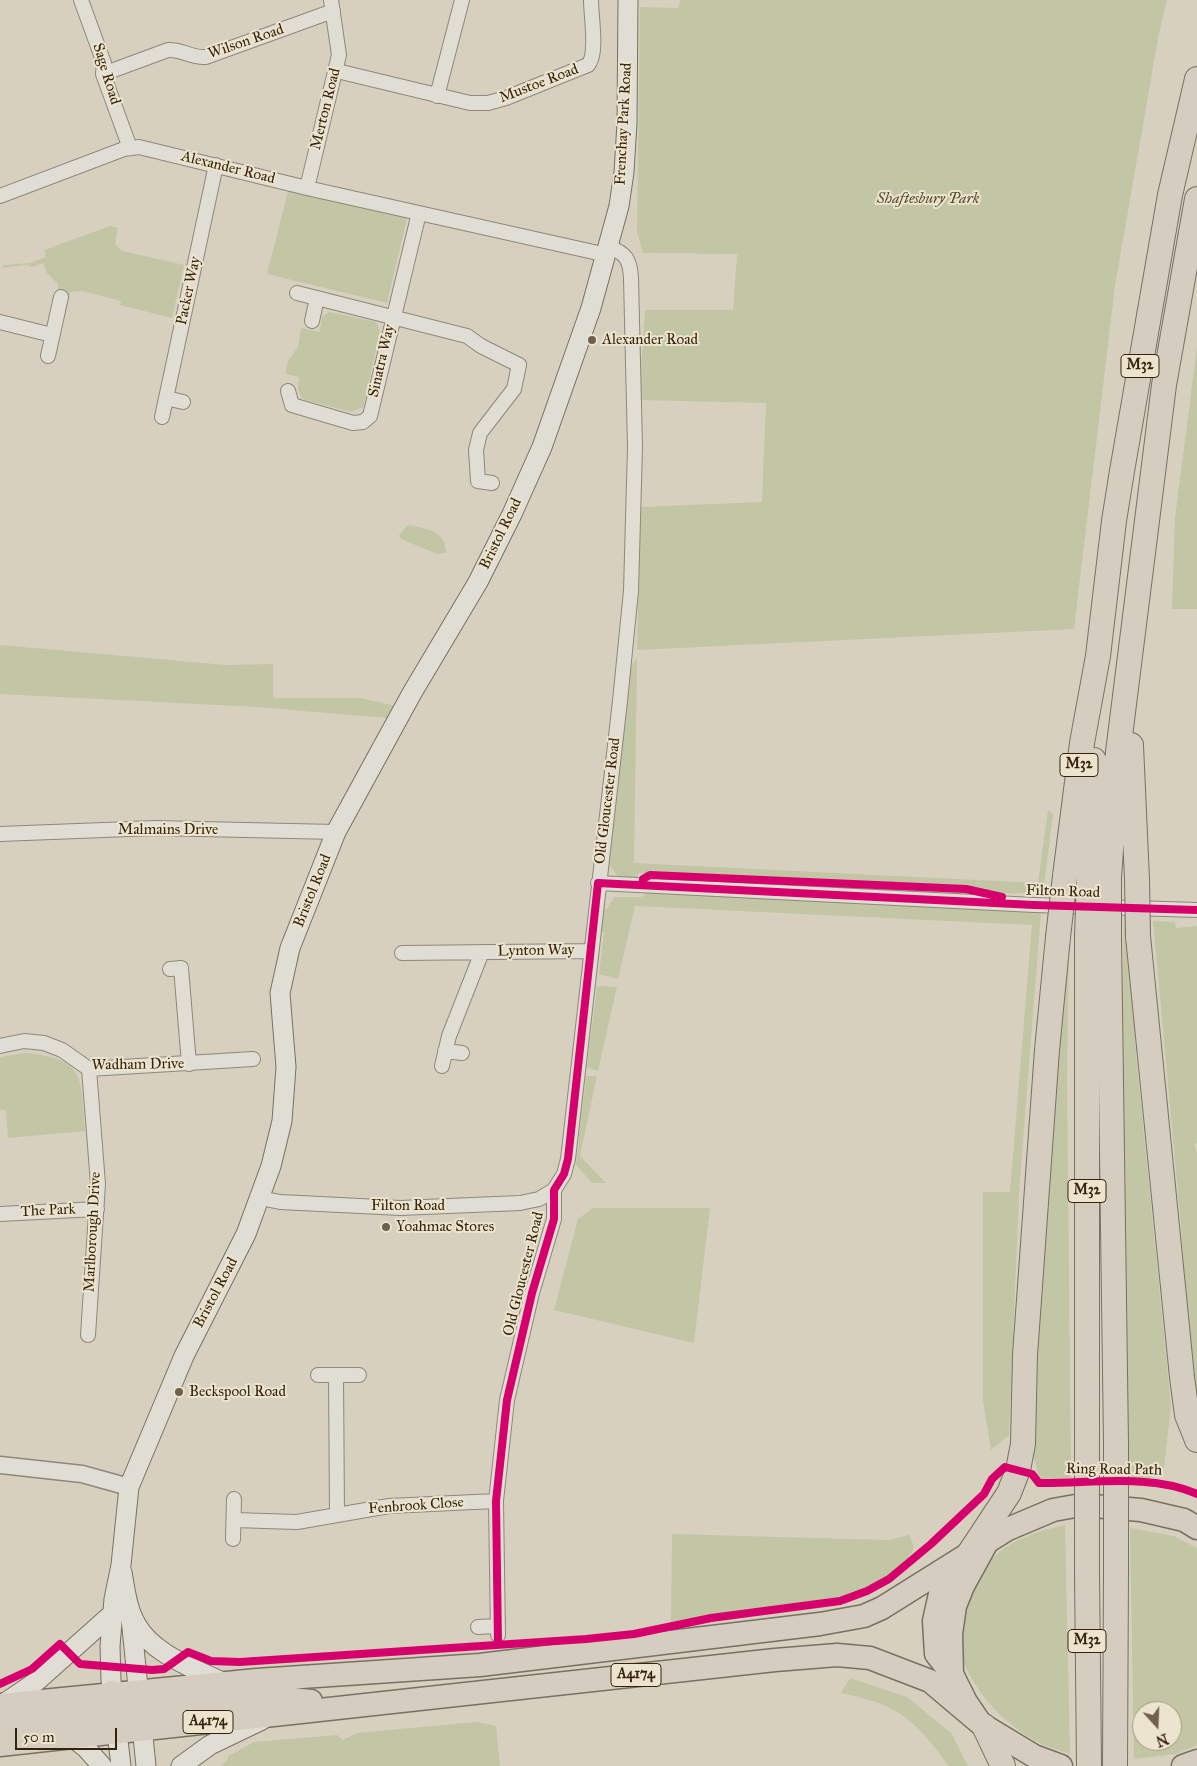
<!DOCTYPE html>
<html>
<head>
<meta charset="utf-8">
<style>
	body { margin:0 }
	#map { position:relative; width:1197px; height:1766px; overflow:hidden; background:#d8d0be; font-family:"IM FELL Great Primer",serif }
	canvas { display:block }
	.north { position:absolute; left:1132px; top:1701px; width:50px; height:50px; box-sizing:border-box; background:#ece4ce; border:1px solid #a39780; border-radius:50%; rotate:160deg; font-size:14px; font-weight:700; line-height:20px; text-align:center; color:#36230a }
	.north::after { content:''; display:block; margin:auto; width:18px; height:22px; background:#6f6049; clip-path:polygon(50% 0,100% 100%,50% 72%,0 100%) }
	.scale { position:absolute; left:15px; top:1728px; width:102px; height:22px; box-sizing:border-box; border:2px solid #36230a; border-top:0; padding-left:6px; font-size:15px; line-height:18px; white-space:nowrap; color:#36230a; -webkit-text-stroke:4px #ece4ce; paint-order:stroke }
</style>
</head>
<body>
<div id="map">
<canvas width="1197" height="1766"></canvas>
<div class="north">N</div>
<div class="scale">50 m</div>
</div>
<script>
const g = document.querySelector('canvas').getContext('2d');
g.lineJoin = 'round';
function fillPath(path, color) { g.fillStyle = color; g.fill(path, 'evenodd'); }
function trace(path, color, width, dash) { g.strokeStyle = color; g.lineWidth = width; g.lineCap = dash ? 'butt' : 'round'; g.setLineDash(dash || []); g.stroke(path); }
function drawText(font, color, halo, rows, align = 'center') {
  g.font = font + ' "IM FELL Great Primer",serif'; g.lineWidth = 4; g.setLineDash([]); g.textBaseline = 'middle'; g.strokeStyle = halo; g.fillStyle = color; for (const [text, x, y, turn = 0] of rows) {
    g.save(); g.translate(x, y); g.rotate((+turn || 0) * Math.PI / 180); g.textAlign = isNaN(turn) ? turn : align; if (halo) g.strokeText(text, 0, 0); g.fillText(text, 0, 0); g.restore();
  }
}
const green = new Path2D(`
	M680,0H1167L1159,33L1115,286L1074,629L637,650L640,507L762,502L766,403L639,400L645,310H733L737,254L643,253L637,232L640,7L678,8Z
	M288,191L407,218L387,303L267,274Z
	M110,226L118,228L115,244L122,251L184,265L172,318L120,305L121,301L82,291L70,292L69,299L58,296V284L47,273L43,263L32,267L27,265L3,268V265L30,263L46,257L44,250Z
	M329,312L376,322L380,331L363,407L351,412L305,400C296,393 298,387 299,377L285,374L288,361L298,347L301,328L320,332L322,317Z
	M1197,347V609H1172L1175,518Z
	M411,525C429,530 446,531 446,553L437,554L401,539L399,535L407,526Z
	M0,645L226,665L273,664V698H361L395,706V711L386,718L257,707L0,694Z
	M637,658L634,863L1038,883L1048,810L1053,814L1043,894L1000,893L967,888L638,873V880L618,877L608,863L629,670Z
	M655,876L971,891L989,895L648,880Z
	M648,893L1001,908V911L1041,912L1019,1193L1009,1435L991,1450L983,1400V1192H1010L1032,925L635,906L618,979L599,974L604,932L599,931L602,908L607,909L614,897H641Z
	M1124,910L1129,918L1136,1055L1171,1406L1164,1467L1149,1479H1128L1125,1409L1121,1089Z
	M1153,921L1175,922L1176,928L1197,926V1143L1194,1144L1197,1153V1396L1190,1354L1180,1215Z
	M1065,947H1069L1067,1077L1071,1478L1042,1480L1038,1474L1029,1436Z
	M607,986L617,987L598,1071L587,1067L597,987Z
	M26,1053C87,1058 81,1080 85,1131L8,1138L6,1110H0V1057Z
	M586,1076H597L580,1156L606,1183H592L576,1165Z
	M593,1208H710L694,1343L554,1310L578,1219Z
	M1065,1525L1070,1754C1060,1750 1047,1747 1038,1742C1000,1723 952,1671 959,1625C960,1616 965,1607 968,1599C987,1550 1016,1536 1065,1525Z
	M1130,1528L1174,1536L1197,1548V1745L1176,1754L1134,1759ZM1142,1711H1172V1741H1142Z
	M672,1534L889,1540L909,1535L914,1546C909,1569 866,1588 845,1595C822,1602 797,1603 773,1607C739,1611 705,1616 671,1622Z
	M850,1678L907,1697L952,1734L968,1766H949C914,1719 900,1705 841,1693Z
	M477,1722L496,1726L500,1766H221L227,1760L228,1756L254,1742L337,1735L343,1740L357,1733Z`);
const minor = new Path2D(`
	M81,0L104,63L103,74L130,148
	M337,71L470,103H488L506,98L588,65C598,54 591,17 591,0
	M103,74L168,50C183,49 190,58 206,57L333,11
	M437,96L462,0
	M307,188L339,55L331,0
	M0,196L124,149L139,147L307,188L607,255
	M297,293L467,336L481,346L519,365L514,389L480,433L476,450L478,481L492,483
	M312,321L317,298
	M0,322L52,335
	M48,356L61,297
	M288,391L292,405L353,423L363,422L370,416L419,213
	M166,398L183,402
	M162,417L216,165
	M0,834L155,828L336,832
	M598,883L1034,905L1197,910
	M402,953L591,951
	M170,969L181,968L189,1064
	M0,1046L24,1041L44,1043L62,1050L89,1069L253,1059
	M445,1051L462,1053
	M442,1066L449,1036L482,952
	M260,1198L280,1202L400,1208L520,1203L539,1199L554,1190
	M0,1214L97,1209
	M88,1335L98,1184L89,1069
	M318,1375H359
	M336,1375L337,1515
	M234,1520L297,1522L389,1506L496,1501
	M233,1539L234,1499
	M478,1627L497,1626
	M498,1635L496,1501L507,1400L532,1293L554,1219V1190L564,1174L568,1159L620,701L631,591L635,447L631,278C630,260 626,253 609,247`);
const tertiary = new Path2D(`
	M0,1465L82,1474L129,1487`);
const secondary = new Path2D(`
	M122,1572C125,1589 127,1608 136,1624C152,1654 194,1668 224,1683
	M131,1618L146,1766
	M2,1705L37,1681L112,1614
	M72,1737L86,1748L102,1766
	M121,1766L111,1680L110,1646L114,1599L121,1565L129,1487L184,1356L246,1234L271,1166L282,1121L286,1067L280,993L290,948L336,832L412,693L478,582L512,514L542,447L591,308L619,206L624,172L627,123L628,0
	M181,1766L210,1745L262,1720`);
const trunk = new Path2D(`
	M985,1546L963,1586L955,1606L951,1634L952,1674L966,1702L981,1724L1034,1756L1061,1766
	M952,1674L936,1654L934,1621L940,1594L959,1565
	M112,1692L141,1709L270,1697L311,1701
	M0,1705L257,1680L480,1665L820,1624L864,1616L882,1608L1008,1529L1053,1510L1081,1505L1141,1510L1184,1520L1197,1528
	M0,1724L115,1713L144,1729
	M0,1745L775,1660L837,1655L870,1658L930,1681L981,1724
	M1183,1766L1197,1761`);
const motorway = new Path2D(`
	M1131,745L1137,879
	M1065,876L1082,743L1098,656L1114,521L1122,471L1170,195L1197,79
	M1089,876L1094,760
	M1109,878L1118,752L1164,385L1197,199
	M1138,936L1182,1377L1187,1415L1197,1440
	M1109,937L1116,1444
	M1087,1445V937
	M968,1555L1009,1493L1018,1470L1023,1444L1025,1355L1047,1050L1058,937
	M1087,1572L1089,1766
	M984,1726L1003,1766
	M1115,1766L1116,1573`);
const motorwayBridge = new Path2D(`
	M1137,879L1138,936
	M1058,937L1065,876
	M1087,937L1089,876
	M1109,937V878
	M1116,1444V1573
	M1087,1445V1572`);
const cycleway = new Path2D(`
	M642,885L643,879L650,875L966,889L1002,897
	M498,1643L496,1501L507,1400L532,1293L554,1219V1190L564,1174L568,1159L598,883L1034,905L1197,910
	M0,1684L32,1669L60,1644L80,1664L152,1670L164,1669L188,1652L211,1661L240,1662L586,1639L634,1634L711,1618L840,1601L867,1591L889,1579L931,1544L984,1494L992,1479L1005,1467L1032,1474L1039,1483C1088,1484 1152,1473 1197,1494`);
const markers = [
	[592,340,5,"#6f6049"],
	[386,1227,5,"#6f6049"],
	[179,1392,5,"#6f6049"]
];
const shields = [
	[1140,366,38],
	[1079,765,38],
	[1087,1191,38],
	[1087,1641,38],
	[636,1675,50],
	[208,1722,50]
];
const shieldNames = [
	["M32",1140,366],
	["M32",1079,765],
	["M32",1087,1191],
	["M32",1087,1641],
	["A4174",636,1675],
	["A4174",208,1722]
];
const streetNames = [
	["Wilson Road",246,42,-19],
	["Sage Road",106,74,73],
	["Mustoe Road",539,84,-21],
	["Merton Road",326,109,-76],
	["Frenchay Park Road",624,124,-87],
	["Alexander Road",228,168,14],
	["Packer Way",189,291,-78],
	["Sinatra Way",382,361,-77],
	["Bristol Road",501,534,-64],
	["Old Gloucester Road",608,801,-83],
	["Malmains Drive",168,830],
	["Bristol Road",313,891,-68],
	["Filton Road",1063,892,2],
	["Lynton Way",536,951,-1],
	["Wadham Drive",138,1065,-1],
	["Filton Road",408,1206],
	["The Park",48,1211,-3],
	["Marlborough Drive",93,1232,-87],
	["Old Gloucester Road",524,1274,-76],
	["Bristol Road",216,1293,-62],
	["Ring Road Path",1114,1470,1],
	["Fenbrook Close",416,1506,-4]
];
const parkNames = [
	["Shaftesbury Park",928,199]
];
const poiNames = [
	["Alexander Road",602,340],
	["Yoahmac Stores",396,1227],
	["Beckspool Road",189,1392]
];
fillPath(green, '#c2c6a4');
trace(minor, '#8e877a', 16);
trace(tertiary, '#8e877a', 19);
trace(secondary, '#777063', 21);
trace(trunk, '#777063', 25);
trace(motorway, '#777063', 26);
trace(minor, '#e0ddd4', 14);
trace(tertiary, '#e0ddd4', 16);
trace(secondary, '#e0ddd4', 19);
trace(trunk, '#d5cdc0', 22);
trace(motorway, '#d5cdc0', 24);
trace(motorwayBridge, '#777063', 26, []);
trace(motorwayBridge, '#d5cdc0', 24);
trace(cycleway, '#d6006c', 8);
for (const [x, y, r, color] of markers) { const dot = new Path2D(); dot.arc(x, y, r, 0, 2 * Math.PI); g.fillStyle = color; g.fill(dot); trace(dot, '#ece4ce', 2); }
for (const [x, y, w] of shields) { const box = new Path2D(); box.roundRect(x - w / 2, y - 11.5, w, 23, 4); g.fillStyle = '#ece4ce'; g.fill(box); trace(box, '#36230a', 1); }
drawText('bold 14px', '#36230a', null, shieldNames);
drawText('15px', '#36230a', '#ece4ce', streetNames);
drawText('italic 15px', '#544a2b', '#ece4ce', parkNames);
drawText('15px', '#36230a', '#ece4ce', poiNames, 'left');
</script>
</body>
</html>
